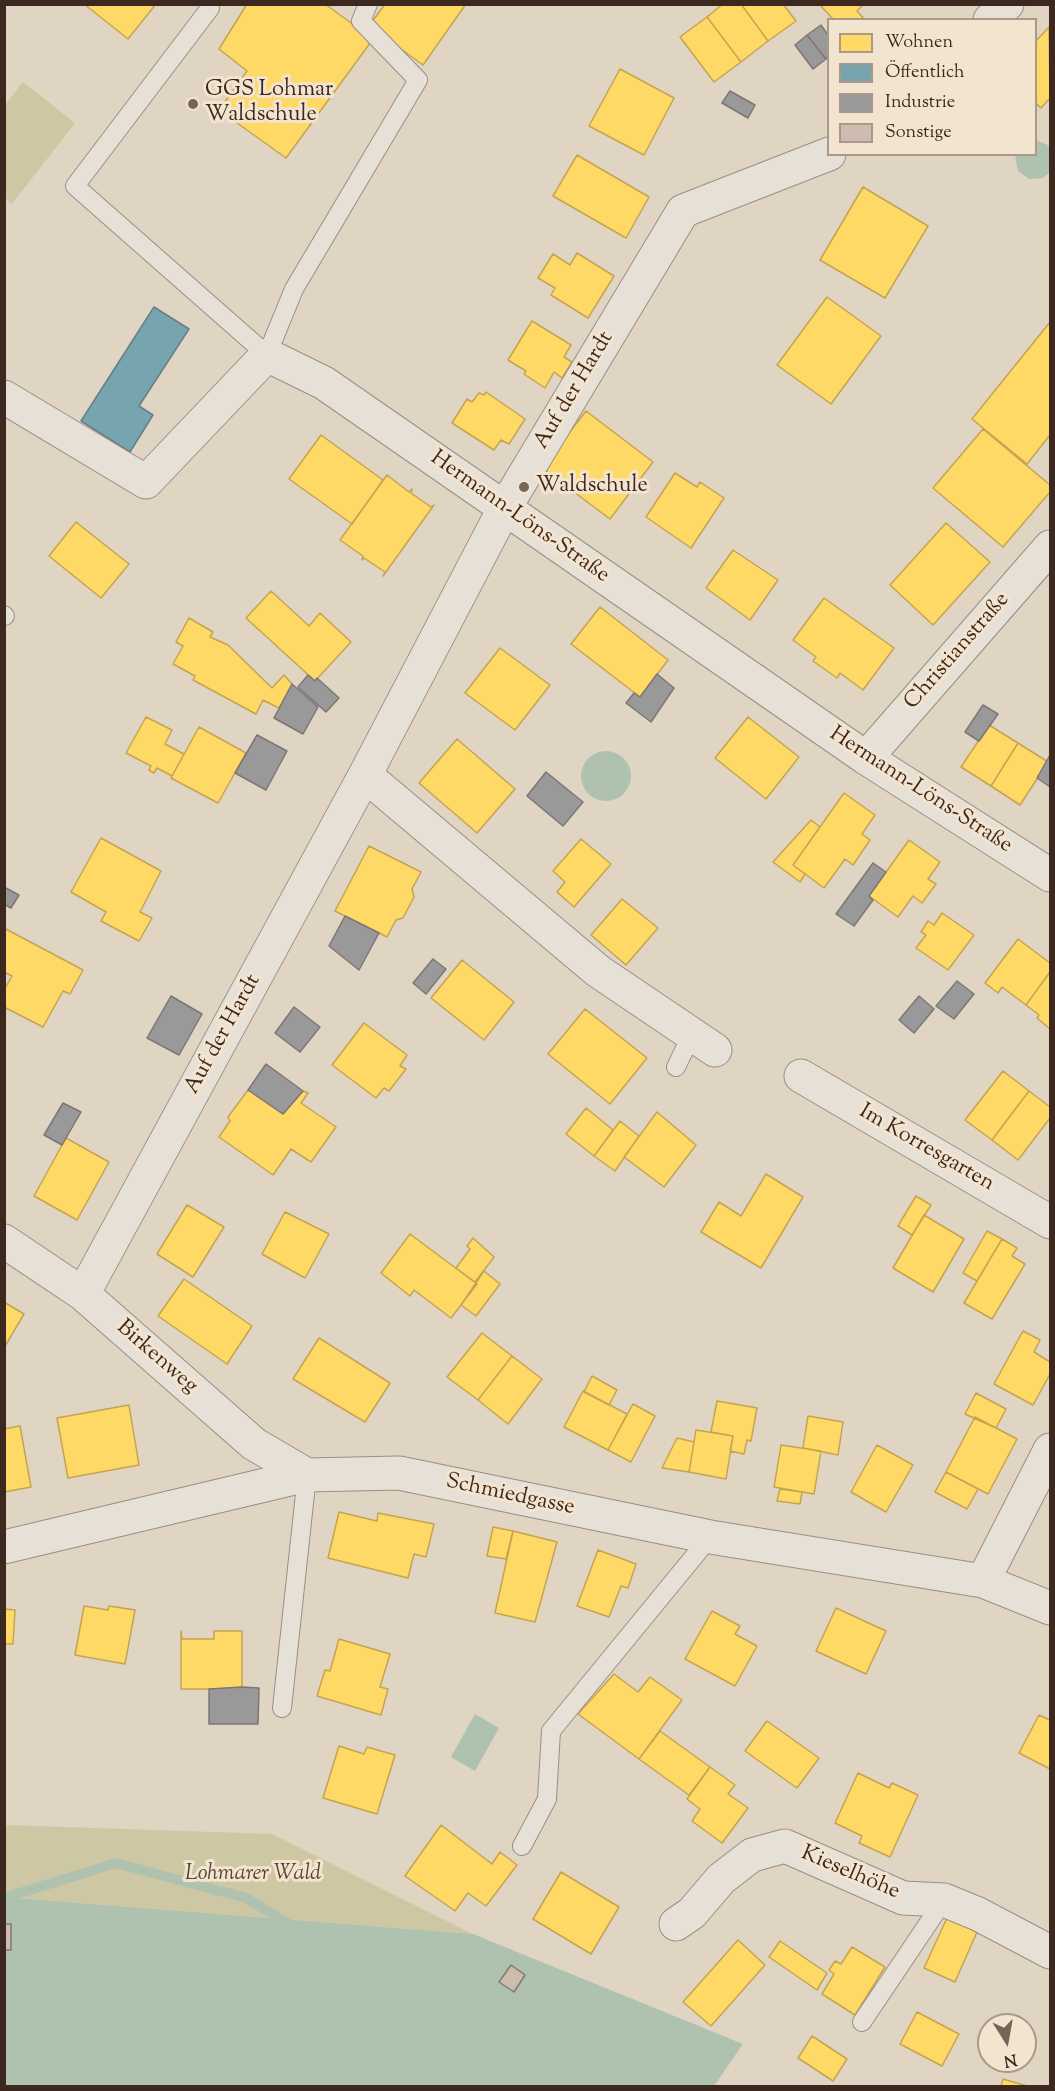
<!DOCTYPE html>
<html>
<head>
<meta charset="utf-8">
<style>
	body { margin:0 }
	#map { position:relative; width:1055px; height:2091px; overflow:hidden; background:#e0d4c3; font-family:"Sorts Mill Goudy",serif }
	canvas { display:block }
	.frame { position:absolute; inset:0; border:6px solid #3d281f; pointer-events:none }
	.legend { position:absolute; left:827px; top:18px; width:210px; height:138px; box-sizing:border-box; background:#f3e4d0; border:2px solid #aa9989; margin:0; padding:8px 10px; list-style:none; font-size:18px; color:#3d281f }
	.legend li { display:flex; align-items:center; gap:12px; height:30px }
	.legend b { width:30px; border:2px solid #aa9989 }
	.north { position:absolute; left:977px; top:2013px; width:60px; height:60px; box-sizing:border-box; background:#f3e4d0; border:2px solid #aa9989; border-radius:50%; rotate:169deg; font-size:16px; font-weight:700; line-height:24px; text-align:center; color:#3d281f }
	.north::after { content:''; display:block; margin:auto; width:21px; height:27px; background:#766458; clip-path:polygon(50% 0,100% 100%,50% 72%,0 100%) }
</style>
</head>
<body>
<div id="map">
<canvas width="1055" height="2091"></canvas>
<div class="frame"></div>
<ul class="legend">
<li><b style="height:16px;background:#ffd966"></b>Wohnen</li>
<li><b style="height:16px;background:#76a5af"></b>Öffentlich</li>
<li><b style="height:16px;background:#999"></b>Industrie</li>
<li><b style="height:16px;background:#cebcb1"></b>Sonstige</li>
</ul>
<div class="north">N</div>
</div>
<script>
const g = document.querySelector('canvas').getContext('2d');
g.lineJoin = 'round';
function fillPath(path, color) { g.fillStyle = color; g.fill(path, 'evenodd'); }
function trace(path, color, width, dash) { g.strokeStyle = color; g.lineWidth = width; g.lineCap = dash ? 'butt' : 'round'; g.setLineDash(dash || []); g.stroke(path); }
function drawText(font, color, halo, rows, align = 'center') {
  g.font = font + ' "Sorts Mill Goudy",serif'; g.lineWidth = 6; g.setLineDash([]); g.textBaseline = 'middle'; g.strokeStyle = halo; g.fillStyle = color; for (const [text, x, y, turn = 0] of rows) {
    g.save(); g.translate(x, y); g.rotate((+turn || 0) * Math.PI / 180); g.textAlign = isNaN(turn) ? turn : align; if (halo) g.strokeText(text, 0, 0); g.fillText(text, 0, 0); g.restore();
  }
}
const green = new Path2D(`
	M23,82L75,123L12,204L5,198V105Z
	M5,1825L272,1834L473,1934L5,1897Z`);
const water = new Path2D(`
	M1036,140L1050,146V172L1043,178L1029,179L1018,171L1015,155L1036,154Z
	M581 776a25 25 0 1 1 50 0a25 25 0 1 1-50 0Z
	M475,1714L499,1728L475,1771L451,1757Z
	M4,1897L473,1934L743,2044L714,2086H5Z`);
const homes = new Path2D(`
	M84,4H156L128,39Z
	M247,4H325L373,39L286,158L219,110L247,71L219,49Z
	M385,4H466L423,65L369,26Z
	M723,4H741L768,41L741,62L707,17Z
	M741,4H783L796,21L768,41Z
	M864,4L857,11L865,20H834L820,5Z
	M707,17L741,62L714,82L680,37Z
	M1049,27L1050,98L1041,108L1036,103V41Z
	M620,69L674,98L644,155L589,126Z
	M577,155L649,197L626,238L553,196Z
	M863,187L928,226L885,298L820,260Z
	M577,253L614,276L588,318L551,295L555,288L538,278L553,254L570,265Z
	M827,297L881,336L831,404L777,365Z
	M532,321L571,345L564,357L572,362L562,378L554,372L545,388L524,374L526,371L508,360Z
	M1050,322V435L1027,464L972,419Z
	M486,392L525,419L509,444L501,440L494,450L452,423L467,399L472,402L479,393L484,395Z
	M586,411L653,462L610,519L542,468Z
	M983,429L1050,485V492L1003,547L933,488Z
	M321,435L383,480L352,524L289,479Z
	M675,473L697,487L700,482L724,498L691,548L646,517Z
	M387,475L409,492L412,489L411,493L431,507L434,505L383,576L385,572L364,558L362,560L363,556L340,540Z
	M76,522L129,564L101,598L49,556Z
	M946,523L990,562L933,625L890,585Z
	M733,550L778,580L750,620L706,588Z
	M271,591L309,626L320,613L351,642L315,681L246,618Z
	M824,598L894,648L863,690L840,673L837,678L813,661L816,657L793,640Z
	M600,607L668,660L640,697L571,644Z
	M189,618L213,632L210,637L228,645L272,688L284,675L292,684L279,708L263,700L256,714L193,680L195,676L173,664L183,646L176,642Z
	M500,648L550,685L515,730L465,693Z
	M146,717L172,730L165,744L184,754L172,776L157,768L154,773L149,770L151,766L126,753Z
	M748,717L799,757L766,799L715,758Z
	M989,725L1018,743L991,786L961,767Z
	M199,727L246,753L218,803L171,778Z
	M457,739L515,789L477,833L419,783Z
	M1018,743L1048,762L1020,805L991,786Z
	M844,793L875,815L862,834L870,840L853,865L845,859L824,888L793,865Z
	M811,820L820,827L793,865L805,874L800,882L773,862Z
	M101,838L161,871L140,912L152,918L139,941L101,921L106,912L71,892Z
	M581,839L611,864L574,907L557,892L565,882L553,871Z
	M909,840L940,862L928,879L936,884L922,903L913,896L898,917L869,896Z
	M369,846L421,872L412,889L414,897L403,918L396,920L387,937L335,911Z
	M622,899L658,928L626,965L591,935Z
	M942,913L974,935L948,970L916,948L926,935L921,932L928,921L934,925Z
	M4,928L83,970L70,994L63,991L43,1027L4,1007V990L12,976L4,972Z
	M1018,939L1050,963V972L1026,1005L1002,987L998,993L985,983Z
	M462,960L514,1002L484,1040L431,998Z
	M1050,972V1029L1037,1018L1039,1015L1026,1005Z
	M585,1009L647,1058L610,1104L548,1054Z
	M364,1023L407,1055L400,1066L406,1069L389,1091L384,1088L376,1098L332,1065Z
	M1003,1071L1029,1091L992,1140L965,1120Z
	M248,1090L283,1114L303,1091L308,1093L301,1103L336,1127L311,1162L291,1149L273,1175L219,1137L230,1121L228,1117Z
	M1029,1091L1050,1107V1118L1018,1160L992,1140Z
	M586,1108L613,1130L594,1156L566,1134Z
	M657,1112L696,1145L664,1187L624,1157Z
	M620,1121L639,1136L615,1171L594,1156Z
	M66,1138L109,1162L77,1220L34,1196Z
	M766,1174L803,1197L761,1268L701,1232L719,1202L741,1216Z
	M916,1196L931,1205L912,1235L898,1226Z
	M187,1205L224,1227L193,1277L157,1254Z
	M285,1212L329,1234L305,1278L262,1254Z
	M924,1215L964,1239L933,1292L893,1268Z
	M987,1231L1002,1239L977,1281L963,1273Z
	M410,1234L477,1284L451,1318L414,1290L410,1296L381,1273Z
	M473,1238L494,1257L475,1282L456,1268L470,1249L467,1246Z
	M1002,1239L1017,1248L1012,1256L1025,1264L992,1319L964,1303Z
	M484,1271L500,1284L476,1316L461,1305Z
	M184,1279L252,1326L227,1364L158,1316Z
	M4,1302L24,1314L4,1348Z
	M1023,1331L1040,1340L1034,1352L1050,1362V1374L1033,1405L994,1384Z
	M482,1333L512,1356L478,1400L447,1377Z
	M319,1338L390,1383L365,1422L293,1379Z
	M512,1356L542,1379L508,1424L478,1400Z
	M592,1376L617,1390L609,1405L584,1392Z
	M583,1391L627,1414L608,1450L564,1427Z
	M976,1393L1006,1409L996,1428L965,1414Z
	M717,1401L757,1408L751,1441L747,1440L744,1454L730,1451L733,1436L711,1432Z
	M633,1404L655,1416L631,1462L608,1450Z
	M129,1405L139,1465L68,1478L57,1418Z
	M808,1416L843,1422L838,1455L803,1448Z
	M975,1417L1017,1439L988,1494L946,1472Z
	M20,1426L31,1487L4,1492V1429Z
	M696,1430L733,1436L726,1479L689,1472Z
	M677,1438L694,1442L689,1472L662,1468Z
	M781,1445L821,1451L814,1494L774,1487Z
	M877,1445L913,1465L886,1512L851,1492Z
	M946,1472L978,1489L967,1509L935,1492Z
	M780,1489L802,1492L800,1504L777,1501Z
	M339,1512L377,1521L378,1513L434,1524L426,1557L414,1554L408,1578L328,1558Z
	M493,1527L513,1531L506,1559L487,1556Z
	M513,1531L557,1542L535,1622L495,1613Z
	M598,1550L636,1564L628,1588L621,1586L609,1617L577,1606Z
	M84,1606L108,1610L109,1606L135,1610L125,1664L75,1655Z
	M836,1608L886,1631L866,1674L816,1651Z
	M4,1609L15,1610L13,1644H4Z
	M712,1611L740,1626L735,1634L757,1646L735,1686L685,1659Z
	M181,1631L182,1639H214V1631H242V1689H181Z
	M339,1639L390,1654L380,1687L388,1689L381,1715L317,1696L325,1670L330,1671Z
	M614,1674L638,1692L650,1677L682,1700L639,1759L578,1714Z
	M1039,1715L1050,1720V1769L1019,1753Z
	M767,1721L819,1758L797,1788L745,1751Z
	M660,1731L710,1767L689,1795L639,1759Z
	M339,1746L364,1754L367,1747L395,1755L377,1814L323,1798Z
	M710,1767L735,1785L728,1794L748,1808L722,1843L692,1821L700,1809L687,1799Z
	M858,1773L889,1788L892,1783L918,1795L890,1857L859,1843L862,1836L835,1823Z
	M441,1825L492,1864L500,1852L517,1865L486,1906L468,1893L455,1911L405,1876Z
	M561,1872L619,1907L591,1954L533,1919Z
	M947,1918L977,1932L955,1982L924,1968Z
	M738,1940L765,1965L711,2026L683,2002Z
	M780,1941L827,1973L817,1990L769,1957Z
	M852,1947L885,1967L855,2015L822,1994L834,1974L829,1970L835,1961L841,1964Z
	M917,2012L959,2034L942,2066L900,2044Z
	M812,2036L847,2059L833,2081L798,2058Z
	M1003,2079L1027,2086H1001Z`);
const public = new Path2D(`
	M154,307L189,329L139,406L153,415L130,452L81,421Z`);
const industry = new Path2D(`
	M821,25L828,35V57L826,59L807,35Z
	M807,35L826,59L813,69L795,45Z
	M730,91L755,105L748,118L722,103Z
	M657,674L674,688L651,722L626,703L634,693L640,697Z
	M308,675L315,681L317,678L339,698L326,712L298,687Z
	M292,684L318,707L303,734L274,718Z
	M983,705L998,714L979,741L965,732Z
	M257,735L287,751L266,790L235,773Z
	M1050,755V787L1037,778Z
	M546,772L583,802L563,826L527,796Z
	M873,863L886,872L869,896L873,900L854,926L836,914Z
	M4,887L19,895L11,908L4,904Z
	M345,916L379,933L359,970L329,946Z
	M433,959L446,969L426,994L413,983Z
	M957,981L974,994L954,1019L936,1006Z
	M171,996L202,1014L179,1055L147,1038Z
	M919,996L934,1009L914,1033L899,1020Z
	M294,1007L320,1027L300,1052L275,1033Z
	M266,1064L303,1091L283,1114L248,1090Z
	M63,1103L81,1112L62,1145L44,1135Z
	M242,1687L259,1688L258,1724H209V1689Z`);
const stream = new Path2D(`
	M4,1898L116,1863L246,1898L292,1926`);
const building = new Path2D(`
	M4,1924H11V1950H4Z
	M511,1965L525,1975L514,1992L499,1982Z`);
const lane = new Path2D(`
	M210,8L75,186L267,355L294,289L418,80L361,21L368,4
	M4,615L5,616
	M676,1067L692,1034
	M282,1708L307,1475
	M522,1846L547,1799L551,1731L710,1537
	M862,2022L944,1900`);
const street = new Path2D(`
	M990,20L1007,4
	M4,397L146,482L267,355L324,383L866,758L1050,875
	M866,758L1050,547
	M365,775L598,971L715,1050
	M801,1076L1050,1222
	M4,1241L83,1294L254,1444L307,1475
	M83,1294L365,775L504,509L683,211L829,154
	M4,1547L307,1475L399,1473L710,1537L983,1581L1050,1608
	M983,1581L1050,1450
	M676,1924L692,1913L721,1879L752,1855L785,1846L903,1898L944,1900L978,1914L1050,1952`);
const markers = [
	[193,104,6,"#766458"],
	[524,487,6,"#766458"]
];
const poiNames = [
	["GGS Lohmar",205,91],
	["Waldschule",205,116],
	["Waldschule",536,487]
];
const streetNames = [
	["Auf der Hardt",575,391,-59],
	["Hermann-Löns-Straße",519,518,35],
	["Christianstraße",958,652,-49],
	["Hermann-Löns-Straße",920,791,33],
	["Auf der Hardt",224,1035,-61],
	["Im Korresgarten",926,1149,30],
	["Birkenweg",156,1358,41],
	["Schmiedgasse",510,1496,12],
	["Kieselhöhe",850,1874,23]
];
const parkNames = [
	["Lohmarer Wald",253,1875]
];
fillPath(green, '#cec7a3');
fillPath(water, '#afc2b0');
fillPath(homes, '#ffd966');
trace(homes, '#c5a451', 1.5);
fillPath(public, '#76a5af');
trace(public, '#658084', 1.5);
fillPath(industry, '#999');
trace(industry, '#7d7774', 1.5);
trace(stream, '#afc2b0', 10);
fillPath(building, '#cebcb1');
trace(building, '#81786e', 1.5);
trace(lane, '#988f84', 20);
trace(street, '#988f84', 35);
trace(lane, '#e7e0d7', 18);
trace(street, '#e7e0d7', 33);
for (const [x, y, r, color] of markers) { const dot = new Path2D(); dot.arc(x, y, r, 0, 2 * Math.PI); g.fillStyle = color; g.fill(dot); trace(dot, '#f3e4d0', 2); }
drawText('22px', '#3d281f', '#f3e4d0', poiNames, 'left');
drawText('22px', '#3d281f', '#f3e4d0', streetNames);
drawText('italic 22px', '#574634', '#f3e4d0', parkNames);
</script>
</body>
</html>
